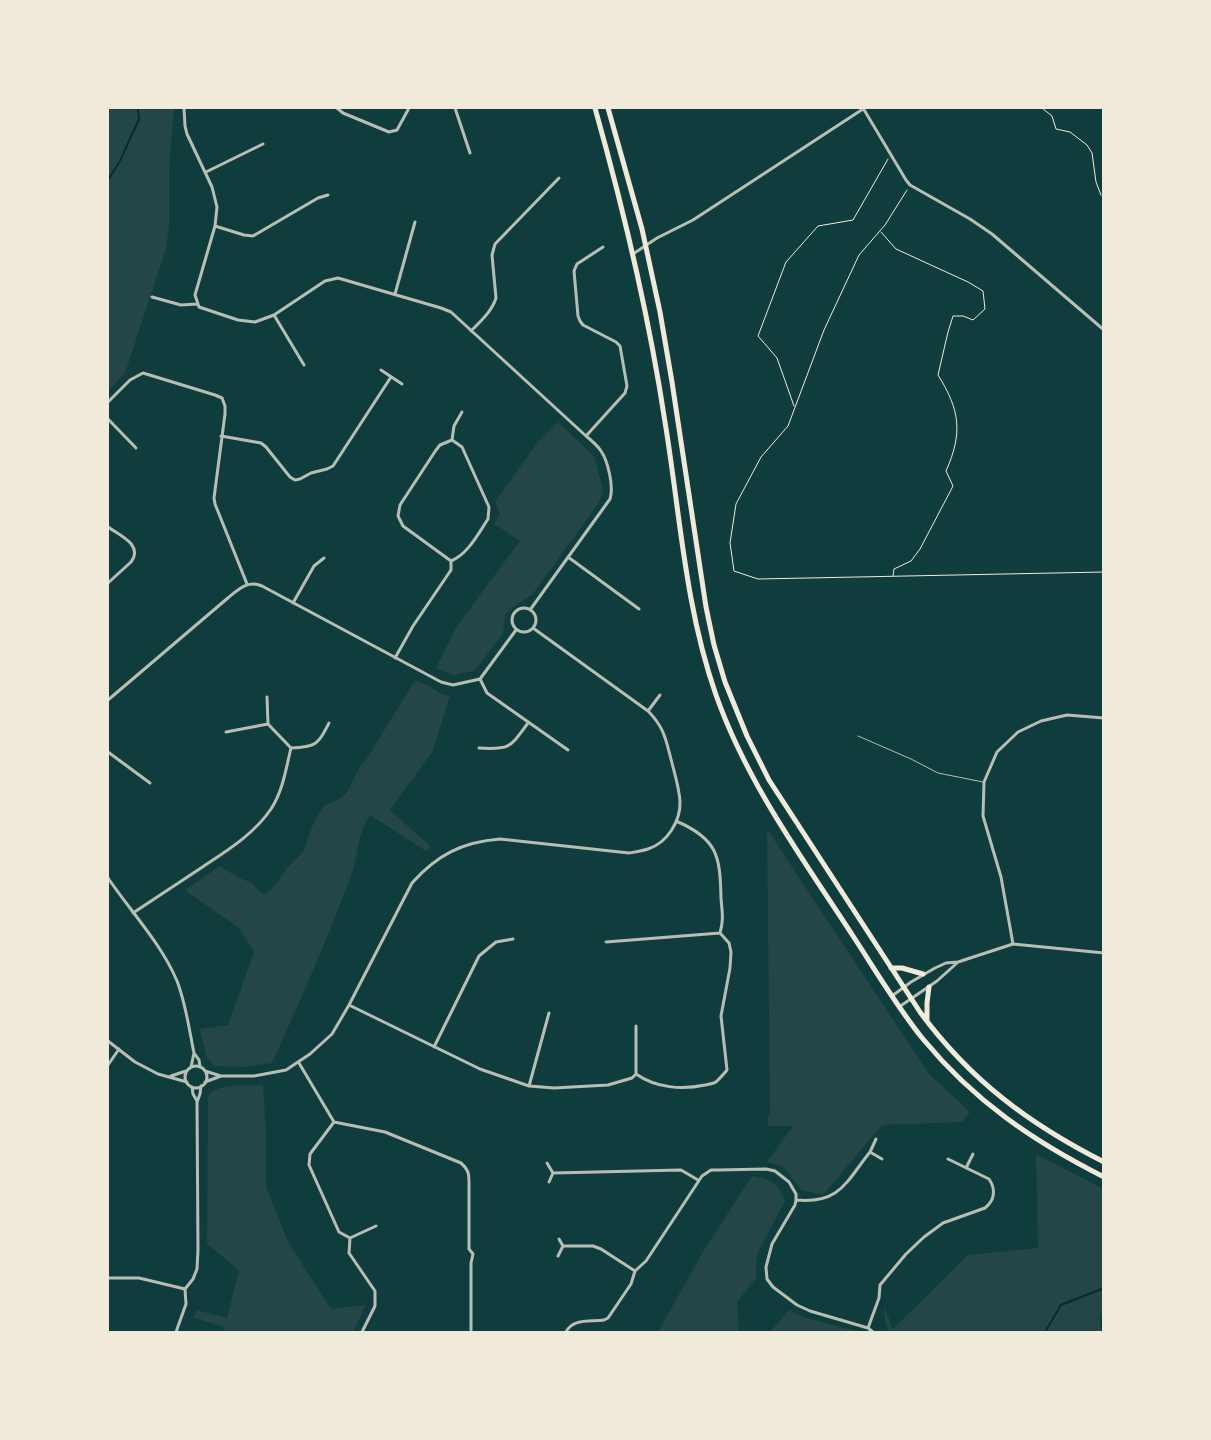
<!DOCTYPE html>
<html>
<head>
<meta charset="utf-8">
<style>
	body { margin:0 }
	#map { position:relative; width:1211px; height:1440px; overflow:hidden; background:#0f3d3e; font-family:"Roboto Condensed",sans-serif }
	canvas { display:block }
	.frame { position:absolute; inset:0; border:109px solid #f1e9da; pointer-events:none }
</style>
</head>
<body>
<div id="map">
<canvas width="1211" height="1440"></canvas>
<div class="frame"></div>
</div>
<script>
const g = document.querySelector('canvas').getContext('2d');
g.lineJoin = 'round';
function fillPath(path, color) { g.fillStyle = color; g.fill(path, 'evenodd'); }
function trace(path, color, width, dash) { g.strokeStyle = color; g.lineWidth = width; g.lineCap = dash ? 'butt' : 'round'; g.setLineDash(dash || []); g.stroke(path); }
const green = new Path2D(`
	M108,108H174L169,169V227L166,249L125,373L108,391Z
	M558,422L594,456L602,486L603,493L598,504L532,595L513,607L505,615L503,634L474,671L453,675L436,668L457,626L520,541L494,524L500,514L495,502L537,443Z
	M415,680C420,683 426,684 431,687C437,692 442,694 450,696L432,752L390,810L431,847L426,851L370,815C358,832 358,857 351,876C327,940 300,1001 272,1063L244,1067L214,1066L206,1056L200,1029L228,1025L254,952L239,928L185,890L220,866L237,877L252,883L262,894L267,893L274,887L287,868L303,852L314,822L324,806L341,798L347,792L360,766L366,760Z
	M767,829L929,1074L970,1112L962,1122L882,1125L823,1195L801,1190L784,1167L767,1162L793,1126H768V1118L770,1111Z
	M263,1085L266,1135V1181L267,1189L288,1242L331,1309L366,1305L353,1332H223L224,1327L194,1318L196,1310L227,1318L239,1270L207,1244L208,1097C215,1082 248,1086 263,1085Z
	M1036,1154L1103,1189L1104,1314H1100L1101,1332H889L885,1322L884,1306L893,1329L968,1255L1038,1248Z
	M752,1176C771,1179 778,1182 785,1201L758,1252L756,1265V1278L737,1302L739,1332H658L704,1250Z
	M789,1310L803,1317L859,1332H770Z`);
const stream = new Path2D(`
	M108,180L120,161L139,119L138,108
	M1045,1332L1061,1305L1104,1288`);
const path = new Path2D(`
	M1042,108L1052,116L1056,129L1070,132L1087,145L1092,153L1096,182L1101,195
	M907,190L885,225L859,255L824,330L788,426L761,457L736,504L730,543L734,571L758,579L1104,572
	M881,232L896,249L968,282L983,291L985,309L973,320L963,316H953L948,332L938,375C960,410 963,433 946,471L953,486L920,549L911,561L894,569L893,576
	M794,406L777,358L758,336L786,262L818,226L853,220L888,159`);
const service = new Path2D(`
	M858,736L911,759L938,773L983,782`);
const minor = new Path2D(`
	M184,108L185,126L187,134L212,187L217,207L215,226L195,295L199,307L238,320L255,322L274,315L325,281L338,278L441,308L451,312L586,436C591,440 597,445 601,451C608,461 614,487 610,499L530,610
	M337,108L343,113L389,132L397,130L409,108
	M455,108L470,153
	M863,108L906,180L910,185L970,219L992,234L1104,330
	M206,172L263,144
	M215,226L244,235L253,236L318,198L328,195
	M633,254L657,238L693,220L863,109
	M395,294L415,222
	M152,297L181,305L197,304
	M274,315L304,365
	M471,331C481,321 492,311 496,298L492,255L495,244L559,178
	M381,370L402,384
	M108,402L130,380L143,373L215,395L222,398L225,406V414L214,498L215,504L247,584
	M108,419L136,448
	M221,436L261,443L266,447L290,477L295,480L300,479L311,473L327,469L333,466L391,377
	M586,436L625,393L627,386L620,346L616,342L583,325L580,321L578,316L574,271L577,264L603,247
	M452,440L454,426L462,412
	M108,527C119,535 144,545 131,562L108,583
	M568,557L639,609
	M293,603L314,566L324,558
	M512 620a12 12 0 1 1 24 0a12 12 0 1 1-24 0Z
	M395,658L413,626L451,570V561C468,554 478,534 488,519L489,507L462,447L452,440L440,445L436,450L400,505L398,516L403,526L451,561
	M480,679L487,693L568,750
	M267,697L268,724L291,748
	M108,700L229,597C239,589 248,580 262,586L441,682L453,685L480,679L516,630
	M648,711L660,695
	M226,732L268,724
	M291,748C317,747 318,744 329,723
	M479,748C511,750 510,747 528,723
	M108,752L150,783
	M108,878C131,912 161,943 177,981C186,1004 189,1029 194,1053L199,1060L200,1067
	M133,913C157,897 180,882 204,866C228,850 254,834 271,809C283,791 286,768 291,748
	M606,942L720,933
	M1013,944L1001,877L983,816L984,782L997,752L1018,732L1041,721L1067,715L1104,718
	M892,996L911,982L935,968L946,963L958,962L1013,944L1104,953
	M349,1005L480,1069L529,1086L554,1088L608,1085L632,1078L636,1074C656,1088 682,1090 705,1085C709,1084 713,1084 716,1082C720,1078 724,1074 727,1070L721,1016L730,968L731,952L729,943L720,933C724,919 722,912 721,898C720,856 718,839 676,821
	M899,1007L937,981L957,963
	M636,1026V1074
	M108,1041L135,1062L158,1074L187,1082
	M434,1047L479,956L496,942L513,939
	M299,1063L334,1122
	M108,1065L119,1049
	M185 1077a11 11 0 1 1 22 0a11 11 0 1 1-22 0Z
	M191,1067L194,1053
	M205,1071L221,1076
	M171,1076L186,1071
	M205,1082L221,1076H254L286,1070L310,1054L332,1034L349,1005L412,883C437,855 462,842 500,839L629,853C635,852 642,851 648,849C667,843 681,821 680,801C679,788 675,775 672,763C666,741 665,728 648,711L533,628
	M529,1086L549,1013
	M192,1087L193,1094L197,1101
	M334,1122L385,1132L461,1163C468,1169 469,1173 469,1182V1249L473,1254L471,1263V1332
	M334,1122L310,1154L309,1165L339,1232L350,1238L349,1253L375,1291V1306L362,1332
	M876,1139L870,1152L882,1159
	M547,1163L553,1173L549,1182
	M966,1168L973,1154
	M553,1173L681,1170L698,1180
	M796,1200C840,1204 846,1182 870,1152
	M350,1238L376,1226
	M563,1246H593L601,1249L635,1271
	M558,1256L563,1246L559,1239
	M108,1278H139L185,1289
	M868,1328L879,1298L880,1285L906,1254L924,1237L943,1223L985,1208C995,1200 996,1189 989,1179L948,1159
	M176,1332L186,1304L185,1289L193,1279L197,1269L198,1250L197,1102L200,1094L201,1086
	M566,1332C573,1318 590,1322 604,1320L608,1318L631,1284L635,1271L646,1261L702,1176L711,1170H718L766,1169L775,1171L789,1182L796,1194V1200L795,1205L772,1244L766,1267L767,1279L773,1287L797,1305L810,1311L868,1328L873,1332`);
const trunk = new Path2D(`
	M595,108C624,211 649,316 665,422C680,513 685,607 716,695C747,783 803,859 853,936C876,971 897,1007 923,1039C974,1101 1033,1141 1104,1177
	M608,108L642,229L660,312L672,382L706,607L714,645L725,682L747,736L769,780L920,1012C970,1080 1029,1124 1104,1162
	M891,968H902L923,974
	M927,1021V1003L929,987`);
fillPath(green, '#244646');
trace(stream, '#0a2a2b', 2);
trace(path, '#f1e9da', 1);
trace(service, '#b8beb3', 1);
trace(minor, '#b8beb3', 3);
trace(trunk, '#f1e9da', 5);
</script>
</body>
</html>
